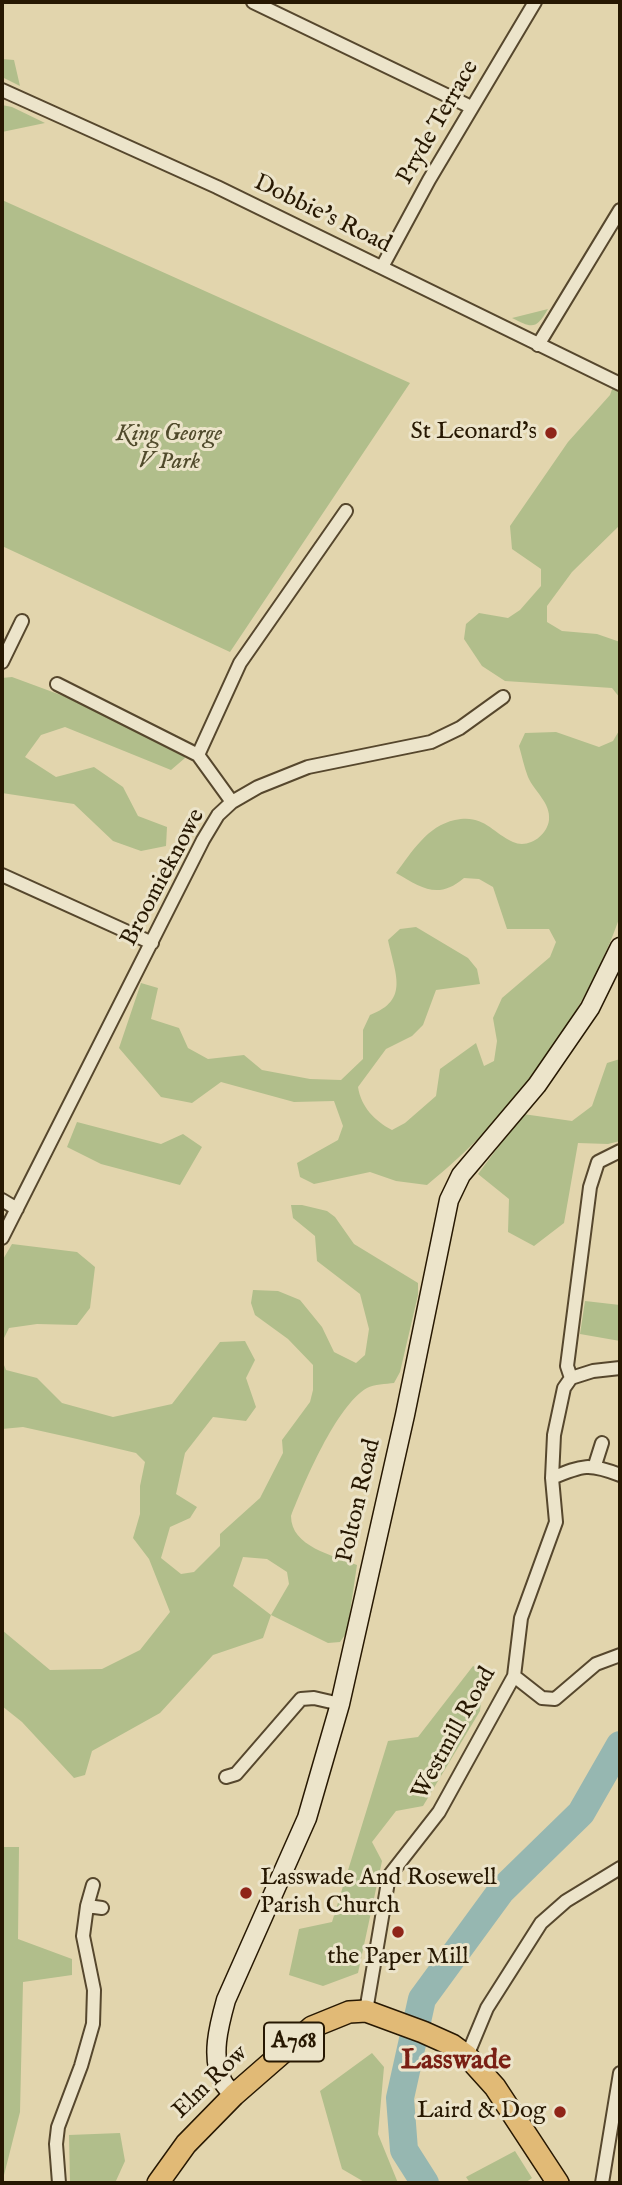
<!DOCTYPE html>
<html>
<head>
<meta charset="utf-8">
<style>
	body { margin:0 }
	#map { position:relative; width:622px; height:2185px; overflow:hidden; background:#e2d5ad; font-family:"IM FELL English",serif }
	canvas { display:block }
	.frame { position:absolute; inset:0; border:4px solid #271802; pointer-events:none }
</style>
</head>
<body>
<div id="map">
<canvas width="622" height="2185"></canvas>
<div class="frame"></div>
</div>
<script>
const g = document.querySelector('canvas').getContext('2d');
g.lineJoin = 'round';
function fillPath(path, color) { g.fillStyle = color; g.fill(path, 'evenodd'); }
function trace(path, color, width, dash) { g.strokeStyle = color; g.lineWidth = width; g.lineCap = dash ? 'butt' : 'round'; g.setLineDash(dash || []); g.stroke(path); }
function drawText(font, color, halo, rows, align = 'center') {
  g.font = font + ' "IM FELL English",serif'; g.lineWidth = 6; g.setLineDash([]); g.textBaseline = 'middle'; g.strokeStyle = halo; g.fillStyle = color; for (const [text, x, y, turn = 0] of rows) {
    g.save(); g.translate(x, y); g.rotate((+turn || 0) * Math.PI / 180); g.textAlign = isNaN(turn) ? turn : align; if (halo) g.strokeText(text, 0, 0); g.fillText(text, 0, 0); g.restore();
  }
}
const green = new Path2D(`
	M2,59L14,60L20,86L2,77Z
	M2,105L12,107L45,123L2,132Z
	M2,200L410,383L230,652L2,546Z
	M548,309C536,330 532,328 512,318Z
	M620,367V525L572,572L547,606V622L562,631L597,634L620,642V698L612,688L505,681L482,666L464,639L466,624L479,613L508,618L520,610L541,586V569L512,549L510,526L568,442L610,395Z
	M12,677L180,739L185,758L171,770L65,727L41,735L25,757L56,777L94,767L123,787L138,816L167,827L166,846L141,851L113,841L74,804L2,793V678Z
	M620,729V916C585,1017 511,1118 427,1185L396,1181L370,1172L314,1184L300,1177L297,1163L338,1140L343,1126L334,1101L294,1102L221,1082L192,1103L161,1097L119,1048L141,983L158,988L151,1019L179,1028L188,1048L208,1059L244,1055L262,1070L310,1079L341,1080L363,1059V1030L370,1015C410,1000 395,974 388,940L400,929L416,927L468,958L477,969L480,984L436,990L423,1025L412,1036L386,1049L358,1087C361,1107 375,1121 392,1130L405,1123L436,1096L440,1069L476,1043L484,1066L494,1061L497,1041L493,1018L502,998L550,957L556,942L549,929H507L493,887L479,879L464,878C438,900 422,888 396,873C412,852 427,826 455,820C484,814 491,832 513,842C528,849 547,836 549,820C551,803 534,791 528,777C524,767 522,756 519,746L525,733L556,732L599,747L613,741Z
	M620,1059V1141L608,1144L578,1143L564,1223L534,1246L508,1232L509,1199L478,1174L523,1114L572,1121L592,1106L607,1063Z
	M77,1122L161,1144L183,1134L202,1147L180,1185L101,1164L67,1147Z
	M291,1205H302L327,1211L335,1217L354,1244L418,1283V1295L400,1372L394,1383C386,1384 374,1384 367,1388C336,1406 304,1483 291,1516C291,1547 333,1555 357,1565L347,1632L340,1642L328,1643L271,1615L263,1638L213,1655L160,1713L92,1751L85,1775L74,1778L22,1722L2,1706V1630L50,1670L102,1669L140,1650L170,1612L149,1559L133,1538L140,1514V1486L145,1462L136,1453L77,1439L23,1427L2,1429V1360L6,1370L37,1378L62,1403L113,1417L172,1404L220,1342L245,1341L255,1360L246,1378L256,1407L246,1421L213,1417L185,1453L176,1494L197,1507L190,1518L170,1527L161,1558L181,1574L194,1572L220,1546V1534L260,1498L283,1453L282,1440L310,1402L313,1390V1365L288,1339L255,1315L251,1303L253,1290L278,1291L300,1300L322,1327L334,1352L356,1363L365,1355L369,1329L360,1294L317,1261L315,1236L293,1218ZM243,1557L267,1559L287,1572L289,1584L271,1615L233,1586Z
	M12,1244L77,1252L95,1267L90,1308L77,1325L37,1324L9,1328L2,1342V1261Z
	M585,1301L620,1305V1341L580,1334Z
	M473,1666L485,1672L480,1711L423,1806L396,1811L372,1842L382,1861L358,1973L323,1986L289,1975L299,1929L332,1922L388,1741L418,1737Z
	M2,1847H19L18,1939L72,1959V1975L23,1982L20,2112L2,2183Z
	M372,2053L384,2067L378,2134L398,2183H366L342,2169L320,2091Z
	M120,2133L125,2161L115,2183H70L69,2135Z
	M515,2151L532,2178L525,2183H470L466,2177Z`);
const river = new Path2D(`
	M425,2183L404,2150L400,2098L422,1999L501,1891L581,1813L620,1745`);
const street = new Path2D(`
	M253,2L471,107
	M2,90L217,187L620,384
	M382,267L429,180L535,2
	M538,345L620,210
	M2,662L22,621
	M57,684L198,755
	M232,802L198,755L240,663L346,511
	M2,875L152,943
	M2,1200L17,1209
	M2,1238L203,840L218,815L232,802L258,787L308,767L431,742L460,728L503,697
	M571,1378L593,1371L620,1368
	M595,1465L602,1443
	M552,1478C583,1465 589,1463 620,1475
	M514,1676L542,1698L555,1699L596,1664L620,1655
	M226,1777L236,1774L301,1699L314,1698L340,1704
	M87,1906L102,1908
	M366,2011L389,1876L439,1812L514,1676L521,1618L556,1522L552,1478L554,1435L564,1388L571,1378L567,1366L590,1187L598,1162L620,1151
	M467,2056L487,2008L541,1923L566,1901L620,1868
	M59,2183L56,2144L58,2127L81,2066L93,2024L94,1990L83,1936L87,1906L93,1885
	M602,2183L620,2073`);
const secondary = new Path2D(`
	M234,2095C230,2091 225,2086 223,2082C210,2058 219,2025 226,2000L307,1818L340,1704L405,1415L449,1200L461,1175L537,1085L590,1008L620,947`);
const primary = new Path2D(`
	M158,2183L186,2144L234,2095L312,2027L349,2012L366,2011L423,2032L452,2045L467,2056L495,2087L558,2183`);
const markers = [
	[551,433,7,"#8f2418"],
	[246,1893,7,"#8f2418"],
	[398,1932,7,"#8f2418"],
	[560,2112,7,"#8f2418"]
];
const shields = [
	[294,2042,60]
];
const shieldNames = [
	["A768",294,2042]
];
const streetNames = [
	["Pryde Terrace",439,123,-60],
	["Dobbie's Road",322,215,26],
	["Broomieknowe",164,878,-62],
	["Polton Road",360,1501,-77],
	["Westmill Road",455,1734,-61],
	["Elm Row",211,2083,-44]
];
const poiNames = [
	["St Leonard's",537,433],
	["Lasswade And Rosewell",260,1879,"left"],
	["Parish Church",260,1907,"left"],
	["the Paper Mill",398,1958,"center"],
	["Laird & Dog",546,2112]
];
const parkNames = [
	["King George",169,435],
	["V Park",169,463]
];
const quarterNames = [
	["Lasswade",456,2062]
];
fillPath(green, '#b1be8b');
trace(river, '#96b7b1', 28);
trace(street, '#56472d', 16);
trace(secondary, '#271802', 21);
trace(primary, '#271802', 24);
trace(street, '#ece4ca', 12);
trace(secondary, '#ece4ca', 18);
trace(primary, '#e1ba76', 21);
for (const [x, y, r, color] of markers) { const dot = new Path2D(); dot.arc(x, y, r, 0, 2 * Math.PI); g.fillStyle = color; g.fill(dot); trace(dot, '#ece4ca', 2.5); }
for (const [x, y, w] of shields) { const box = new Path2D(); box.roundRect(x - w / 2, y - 19.5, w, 39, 5); g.fillStyle = '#ece4ca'; g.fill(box); trace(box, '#271802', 2); }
drawText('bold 23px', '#271802', null, shieldNames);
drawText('24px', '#271802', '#ece4ca', streetNames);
drawText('24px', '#271802', '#ece4ca', poiNames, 'right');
drawText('italic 24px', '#504a2b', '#ece4ca', parkNames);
drawText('bold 28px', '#7a1f14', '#ece4ca', quarterNames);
</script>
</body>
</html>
